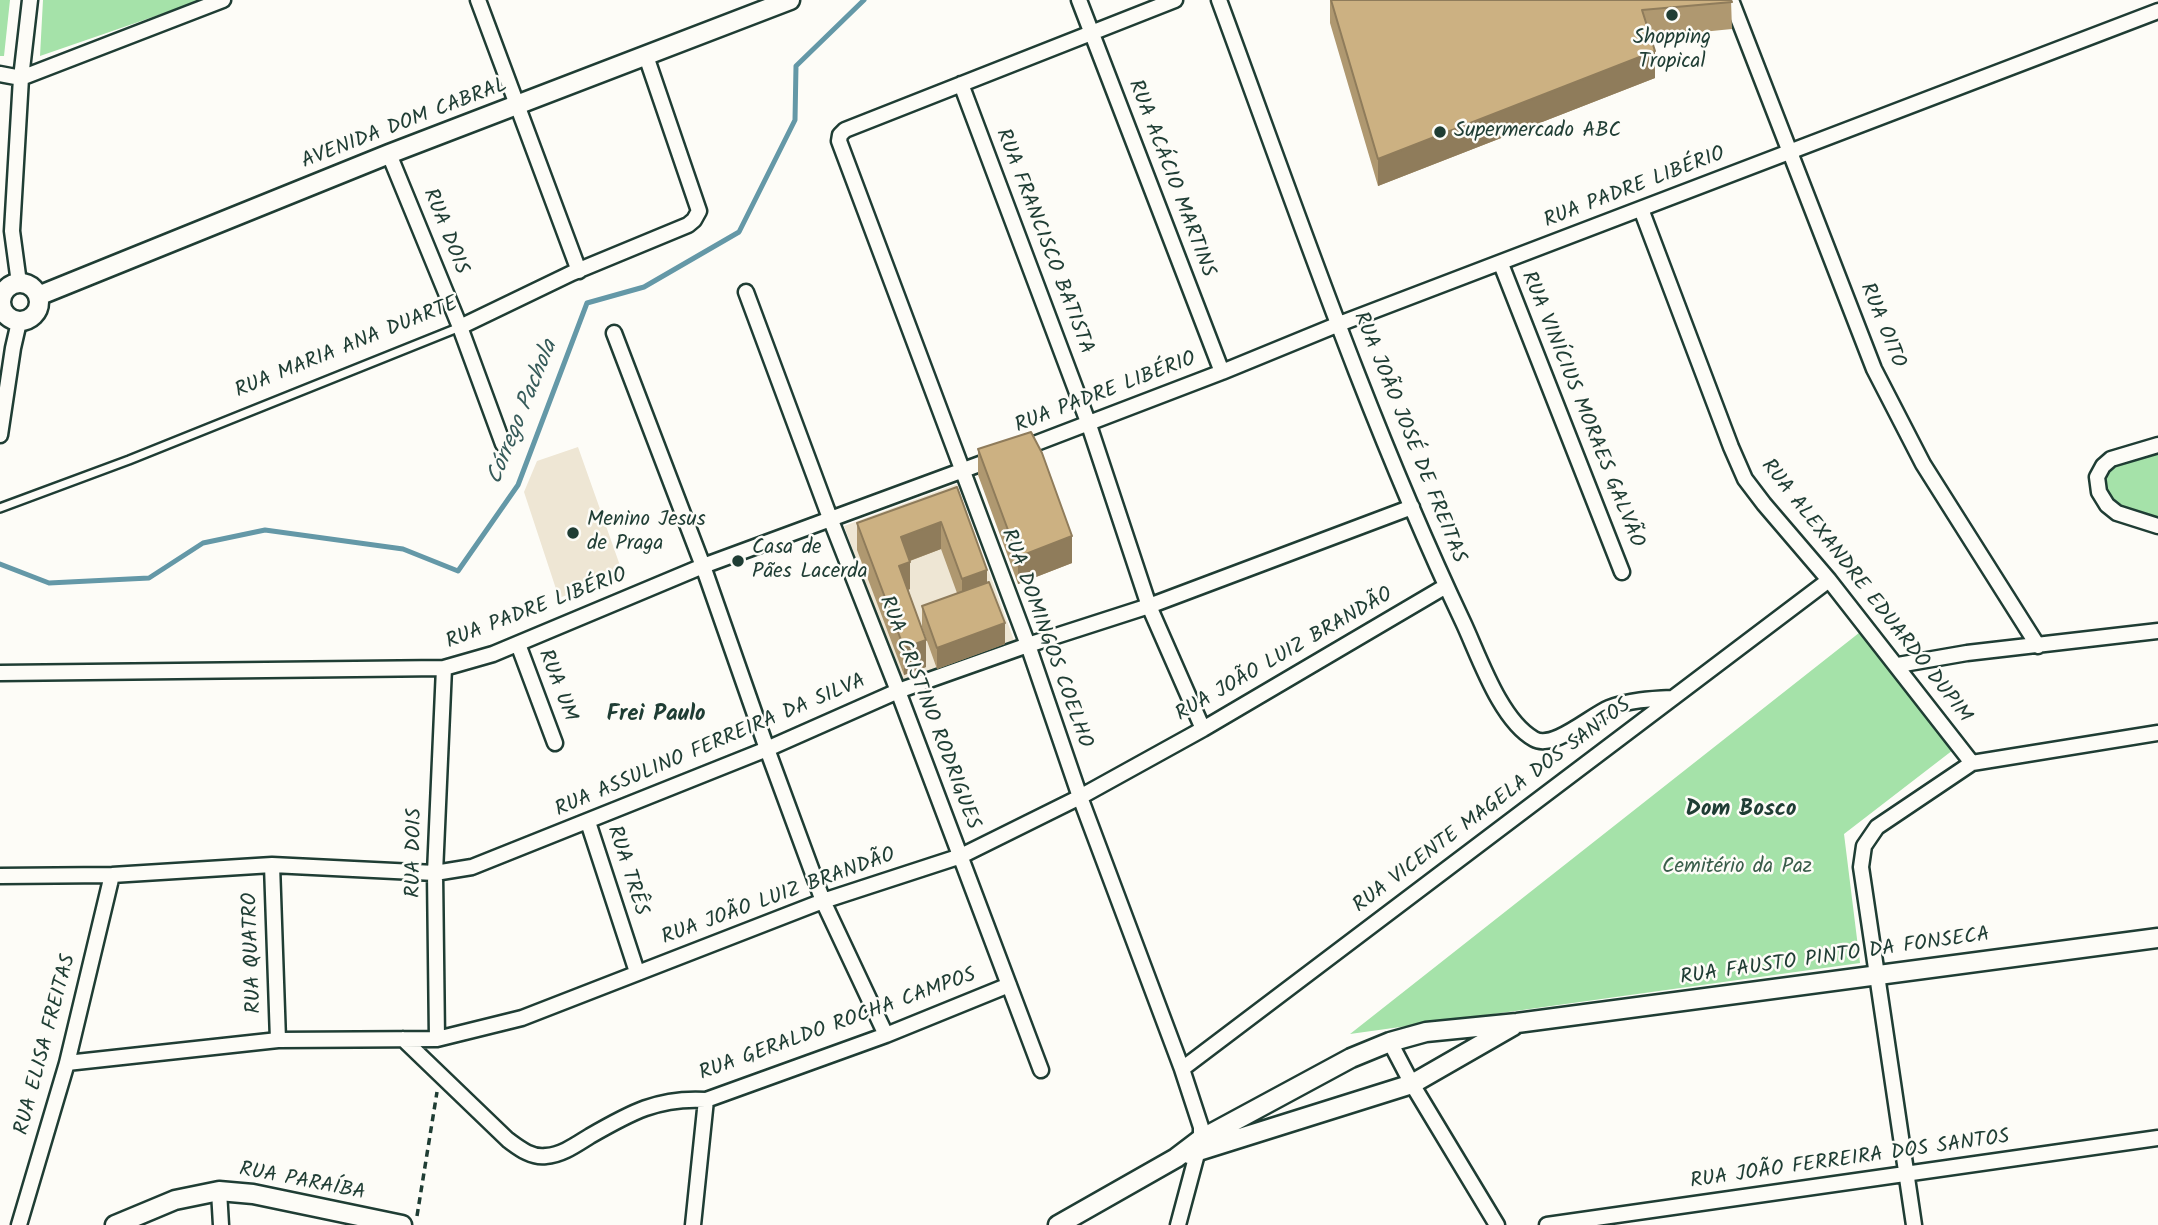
<!DOCTYPE html>
<html>
<head>
<meta charset="utf-8">
<style>
	body { margin:0 }
	canvas { display:block; background:#fdfcf7 }
</style>
</head>
<body>
<canvas width="2158" height="1225"></canvas>
<script>
const g = document.querySelector('canvas').getContext('2d');
g.lineJoin = 'round';
function fillPath(path, color) { g.fillStyle = color; g.fill(path, 'evenodd'); }
function trace(path, color, width, dash) { g.strokeStyle = color; g.lineWidth = width; g.lineCap = dash ? 'butt' : 'round'; g.setLineDash(dash || []); g.stroke(path); }
function drawText(font, color, halo, rows, align = 'center') {
  g.font = font + ' Kalam,sans-serif'; g.lineWidth = 5; g.setLineDash([]); g.textBaseline = 'middle'; g.strokeStyle = halo; g.fillStyle = color; for (const [text, x, y, turn = 0] of rows) {
    g.save(); g.translate(x, y); g.rotate((+turn || 0) * Math.PI / 180); g.textAlign = isNaN(turn) ? turn : align; if (halo) g.strokeText(text, 0, 0); g.fillText(text, 0, 0); g.restore();
  }
}
const built = new Path2D(`
	M578,447L623,574L559,598L524,492L537,461Z
	M957,484L1015,643L903,685L844,526Z`);
const green = new Path2D(`
	M0,0H10L4,56H0Z
	M43,0H202L40,56Z
	M2158,446V524L2119,513L2101,493L2109,464Z
	M1864,629L1953,750L1844,834L1860,963L1350,1034Z`);
const stream = new Path2D(`
	M0,564L49,583L149,578L203,543L265,530L403,549L458,571L518,485L587,303L644,287L739,232L795,120L796,66L864,0`);
const path = new Path2D(`
	M417,1216L437,1092`);
const service = new Path2D(`
	M0,508L129,460L460,327`);
const minor = new Path2D(`
	M478,0L579,271
	M1079,0L1222,372
	M1175,0L845,130L840,135L839,141L1028,645L1080,797L1182,1069L1201,1127V1139L1178,1225
	M1219,0C1296,209 1368,421 1463,622C1479,656 1500,720 1534,739C1553,750 1590,716 1609,708C1629,700 1651,699 1672,698
	M1731,0L1874,369L1923,464L2038,646
	M0,74L21,78L223,0
	M961,84L1088,422L1149,606L1203,729
	M389,154L460,327L503,444
	M1641,209L1731,447L1745,479L1764,504L1829,580L1972,763
	M1501,264L1622,572
	M19,283L12,231L21,78L30,0
	M0,290L3,291
	M746,292L830,518L898,691L1041,1070
	M460,327L572,273L688,225L694,220L699,211L646,56
	M614,333L703,566L767,749L823,901L886,1035
	M0,435L13,348L19,322
	M2158,445L2111,459L2103,466L2097,477L2099,492L2107,505L2117,513L2158,526
	M1021,449L1222,372L1339,324L2158,11
	M518,644L555,743
	M1898,665L1967,653L2158,631
	M0,673L444,668L493,654L703,566L996,458
	M588,822L637,972
	M272,865L278,1040
	M0,876L112,875L272,865L435,873L472,867L767,749L898,691L1028,645L1149,606L1412,507
	M403,1039L508,1140C519,1148 531,1158 546,1156C562,1155 577,1144 590,1136C630,1113 658,1097 706,1100L886,1035L1009,985
	M437,1039L435,873L444,668
	M1390,1042L1412,1084L1497,1225
	M67,1063L278,1040L437,1039L522,1018L823,901L961,856L1080,797L1203,729L1446,586
	M1182,1069L1829,580
	M219,1191L221,1225
	M19,1225L67,1063L112,875
	M693,1225L706,1100
	M1547,1225L2158,1138
	M1914,1225L1861,867L1864,846L1877,827L1972,763L2158,733`);
const tertiary = new Path2D(`
	M1 302a19 19 0 1 1 38 0a19 19 0 1 1-38 0Z
	M38,296L389,154L790,0
	M1189,1154L1412,1084L1513,1026
	M115,1225L175,1200L219,1191L253,1194L402,1225
	M1058,1225L1176,1158L1201,1139L1351,1058L1390,1042L1426,1032L1517,1023L2158,938`);
const wall = new Path2D(`
	M1330,0H1731L1732,29L1651,37L1655,78L1378,186L1330,23Z
	M978,449L1072,563L1018,584L978,475Z
	M957,487L987,582L1005,644L937,669L922,627V606L957,593L941,549L910,561V589L908,590L926,667L904,675L857,550V523Z`);
const shadedWall = new Path2D(`
	M1655,51V78L1378,186V159Z
	M941,522V549L901,564V537Z
	M1072,536V563L1018,584V557Z
	M910,562V589L899,593V566Z
	M987,570V596L962,606V579Z
	M1005,623V644L937,669V648Z
	M926,640V667L904,675V648Z`);
const building = new Path2D(`
	M1331,0H1731L1732,2L1642,10L1655,51L1378,159Z
	M1031,432L1042,453L1072,536L1018,557L978,449Z
	M957,487L987,570L962,579L941,522L901,537L910,562L899,566L926,640L904,648L857,523Z
	M989,582L1005,623L937,648L922,606Z`);
const markers = [
	[1672,15,7,"#1f3d34"],
	[1440,132,7,"#1f3d34"],
	[573,533,7,"#1f3d34"],
	[738,561,7,"#1f3d34"]
];
const poiNames = [
	["Shopping",1672,39,"center"],
	["Tropical",1672,63,"center"],
	["Supermercado ABC",1454,132],
	["Menino Jesus",587,521],
	["de Praga",587,545],
	["Casa de",752,549],
	["Pães Lacerda",752,573]
];
const streetNames = [
	["AVENIDA DOM CABRAL",405,125,-21],
	["RUA ACÁCIO MARTINS",1170,179,69],
	["RUA PADRE LIBÉRIO",1635,189,-21],
	["RUA DOIS",444,232,68],
	["RUA FRANCISCO BATISTA",1043,242,69],
	["RUA OITO",1881,326,68],
	["RUA MARIA ANA DUARTE",347,349,-22],
	["RUA PADRE LIBÉRIO",1106,394,-21],
	["RUA VINÍCIUS MORAES GALVÃO",1581,410,68],
	["RUA JOÃO JOSÉ DE FREITAS",1408,438,68],
	["RUA ALEXANDRE EDUARDO DUPIM",1865,592,52],
	["RUA PADRE LIBÉRIO",537,610,-21],
	["RUA DOMINGOS COELHO",1045,639,70],
	["RUA JOÃO LUIZ BRANDÃO",1285,656,-30],
	["RUA UM",556,686,69],
	["RUA CRISTINO RODRIGUES",928,713,69],
	["RUA ASSULINO FERREIRA DA SILVA",711,747,-23],
	["RUA VICENTE MAGELA DOS SANTOS",1493,807,-37],
	["RUA DOIS",416,853,-89],
	["RUA TRÊS",626,871,72],
	["RUA JOÃO LUIZ BRANDÃO",779,898,-20],
	["RUA QUATRO",254,953,-92],
	["RUA FAUSTO PINTO DA FONSECA",1835,958,-8],
	["RUA GERALDO ROCHA CAMPOS",838,1026,-20],
	["RUA ELISA FREITAS",47,1045,-75],
	["RUA JOÃO FERREIRA DOS SANTOS",1850,1161,-8],
	["RUA PARAÍBA",302,1183,11]
];
const parkNames = [
	["Cemitério da Paz",1737,868]
];
const waterNames = [
	["Córrego Pachola",524,413,-68]
];
const neighbourhoodNames = [
	["Frei Paulo",656,716],
	["Dom Bosco",1741,811]
];
fillPath(built, '#eee6d4');
fillPath(green, '#a5e2a9');
trace(stream, '#6498a7', 5);
trace(service, '#1f3d34', 12);
trace(minor, '#1f3d34', 19);
trace(tertiary, '#1f3d34', 23);
trace(path, '#1f3d34', 3.5, [7, 5]);
trace(service, '#fdfcf7', 7);
trace(minor, '#fdfcf7', 14);
trace(tertiary, '#fdfcf7', 18);
fillPath(wall, '#af9870');
fillPath(shadedWall, '#8f7c5b');
fillPath(building, '#ccb182');
trace(building, '#8f7c5b', 2);
for (const [x, y, r, color] of markers) { const dot = new Path2D(); dot.arc(x, y, r, 0, 2 * Math.PI); g.fillStyle = color; g.fill(dot); trace(dot, '#fdfcf7', 2.5); }
drawText('21px', '#1f3d34', '#fdfcf7', poiNames, 'left');
drawText('21px', '#1f3d34', '#fdfcf7', streetNames);
drawText('21px', '#3a5e4b', '#fdfcf7', parkNames);
drawText('italic 23px', '#365b5a', '#fdfcf7', waterNames);
drawText('bold 23px', '#1f3d34', '#fdfcf7', neighbourhoodNames);
</script>
</body>
</html>
